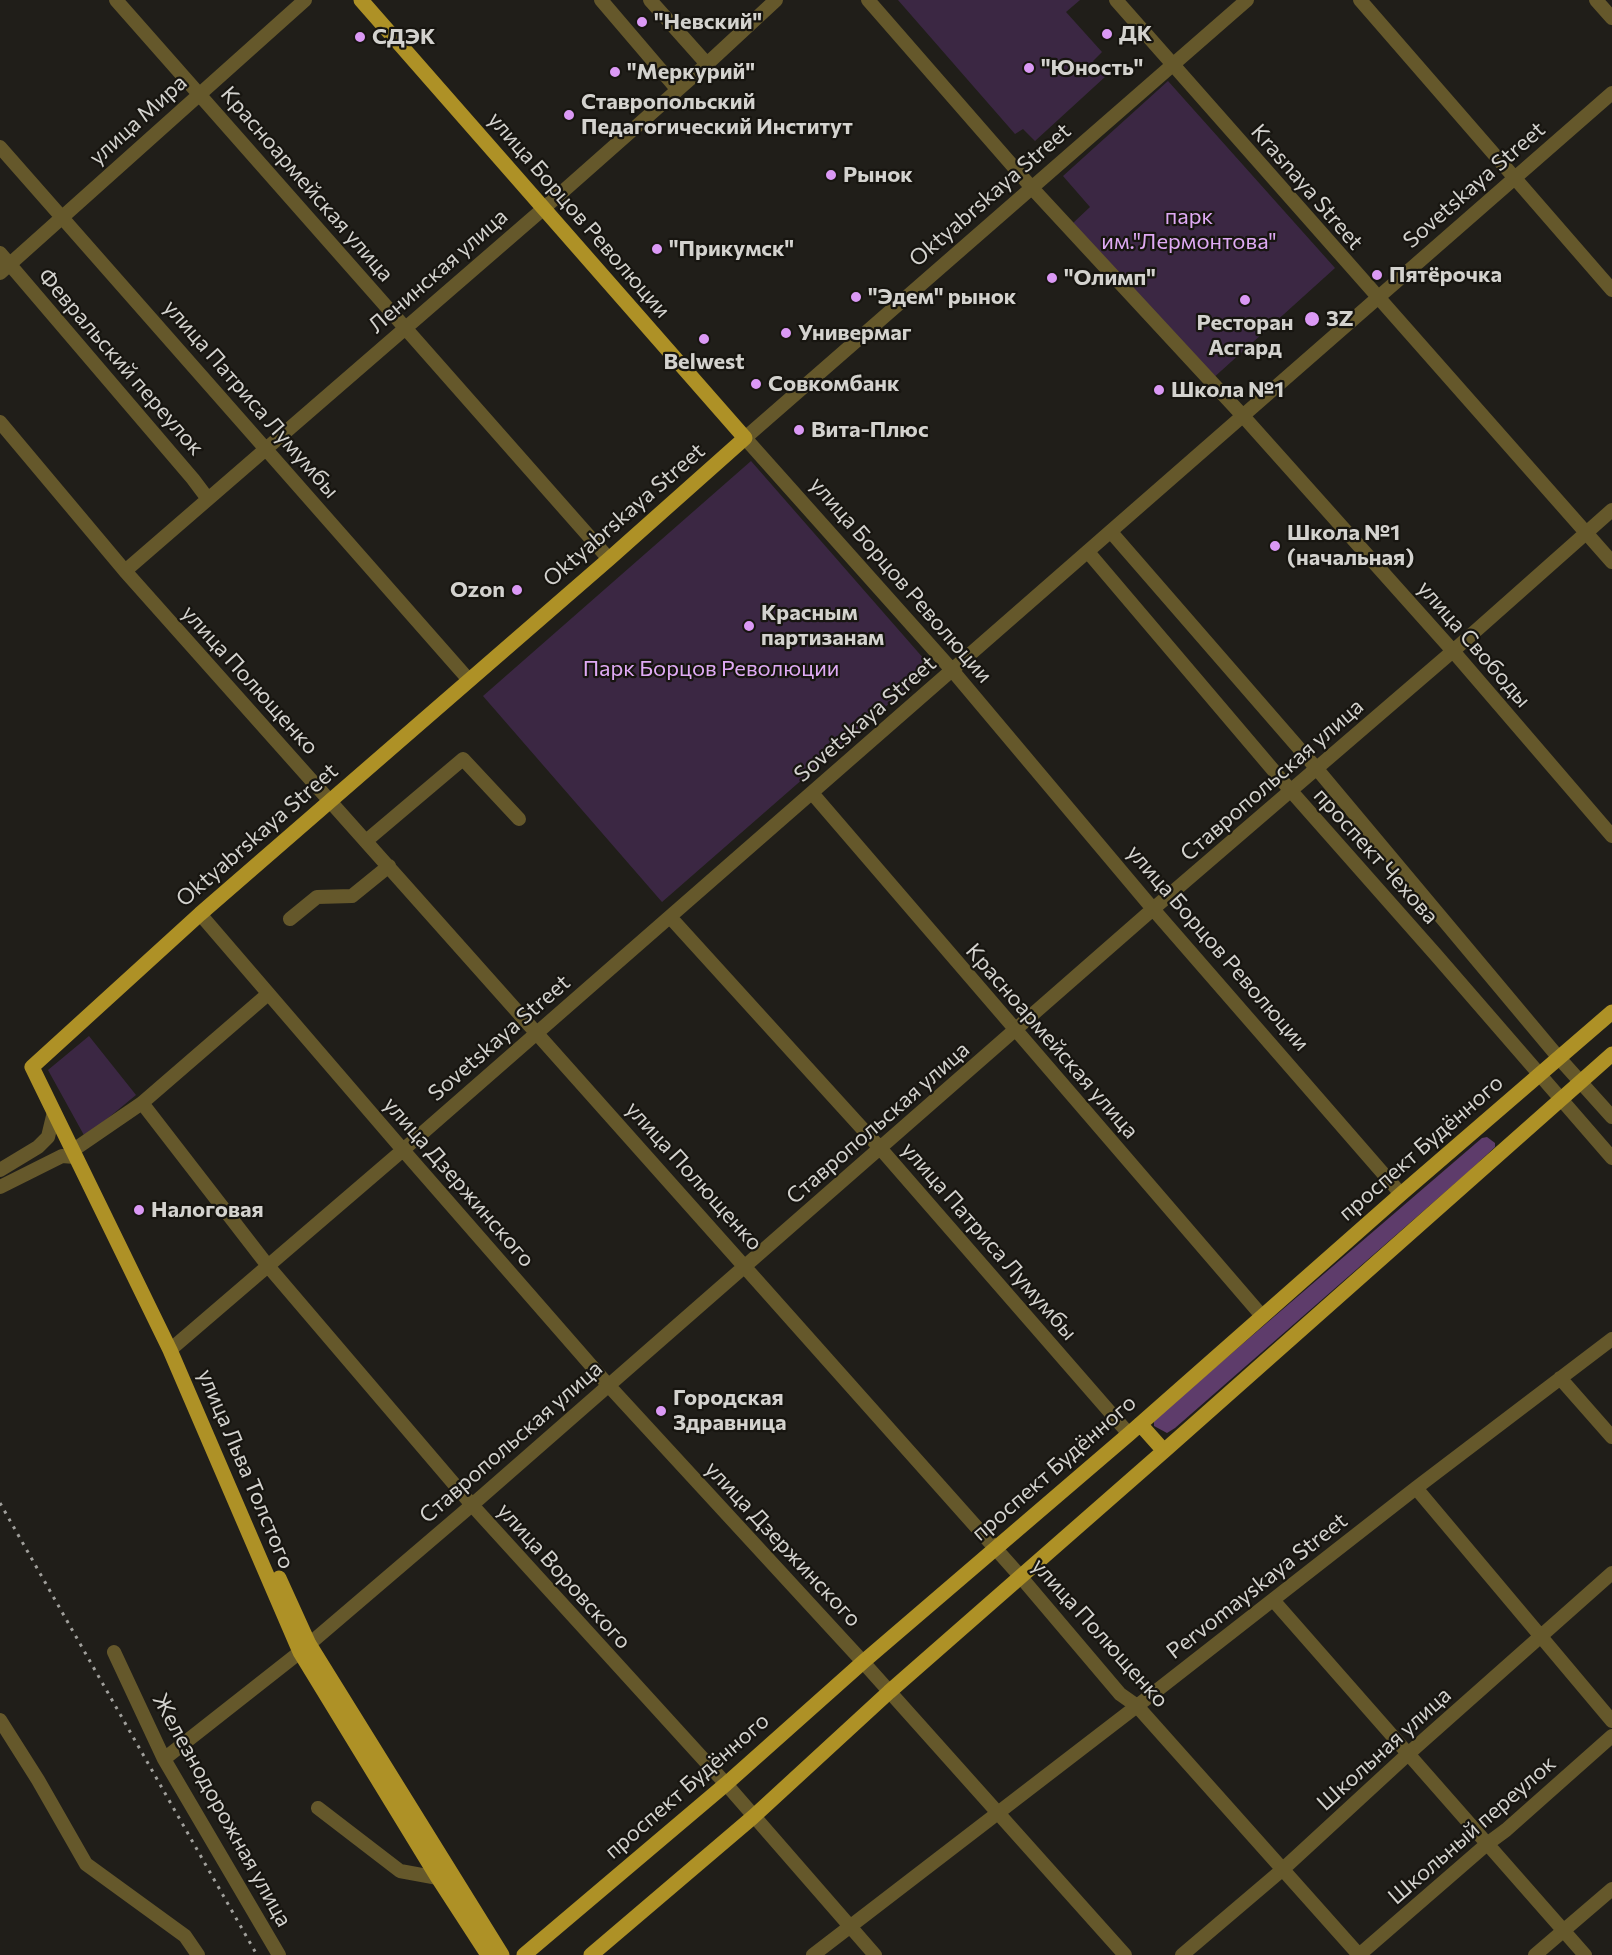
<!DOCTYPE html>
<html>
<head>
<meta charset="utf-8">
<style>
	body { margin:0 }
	canvas { display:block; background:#201e19 }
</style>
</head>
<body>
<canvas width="1612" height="1955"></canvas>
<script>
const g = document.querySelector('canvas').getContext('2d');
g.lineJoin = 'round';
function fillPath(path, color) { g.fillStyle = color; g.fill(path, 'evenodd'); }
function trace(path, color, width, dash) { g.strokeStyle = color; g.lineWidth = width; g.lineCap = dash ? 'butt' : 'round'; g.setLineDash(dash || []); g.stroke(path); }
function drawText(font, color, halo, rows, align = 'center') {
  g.font = font + ' Commissioner,sans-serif'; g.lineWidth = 4.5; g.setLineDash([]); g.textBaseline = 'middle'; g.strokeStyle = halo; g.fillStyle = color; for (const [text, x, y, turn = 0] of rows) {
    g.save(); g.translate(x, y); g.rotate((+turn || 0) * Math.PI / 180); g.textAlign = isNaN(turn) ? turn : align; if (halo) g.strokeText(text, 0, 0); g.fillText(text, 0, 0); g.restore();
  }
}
const green = new Path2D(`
	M898,0H1080L1066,12L1102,52L1093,61L1106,76L1035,141L1023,129L1015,134Z
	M1168,81L1335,268L1211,380L1072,224L1090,207L1063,176Z
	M751,461L931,667L662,902L483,696Z
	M89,1036L136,1095L85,1137L48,1070Z`);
const forest = new Path2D(`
	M1487,1137L1495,1143V1147L1468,1172L1175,1428L1167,1433L1154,1426V1420L1482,1138Z`);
const minor = new Path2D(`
	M116,0L609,559
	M601,0L677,89
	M650,0L707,64
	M868,0L1032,188L1243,416L1453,651L1612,836
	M1116,0L1612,562
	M1247,0L745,438L952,670L1153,909L1401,1194
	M1360,0L1612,290
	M1596,0L1612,18
	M0,147L469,680
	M0,253L193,479L208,499
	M0,273L305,0
	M0,422L125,571L1020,1576L1120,1694L1137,1706L1359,1955
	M1111,532L1317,769L1559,1058L1612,1117
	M1088,552L1291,791L1436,955L1612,1158
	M125,571L543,209L707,64L776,0
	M812,793L1262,1316
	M366,841L463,759L519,819
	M200,914L403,1150L609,1386L863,1662L1125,1955
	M670,917L880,1148L1129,1434
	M290,919L317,897L352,896L389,866
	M142,1103L268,1266L472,1505L726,1784L875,1955
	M72,1151L142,1103L268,994
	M0,1170L38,1147L48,1137L54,1112
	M0,1187L62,1156L75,1157
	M170,1350L403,1150L1612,93
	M1560,1378L1612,1437
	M1416,1488L1612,1721
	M1273,1600L1585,1955
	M114,1652L164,1759L279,1955
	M0,1720L38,1780L86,1864L185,1936L198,1955
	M164,1759L300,1652L472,1505L1153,909L1453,651L1612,510
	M318,1808L400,1871L438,1878
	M813,1955L1137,1706L1416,1488L1612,1339
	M1182,1955L1282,1870L1408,1754L1612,1573
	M1359,1955L1487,1844L1506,1830L1612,1736
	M1535,1955L1612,1889`);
const major = new Path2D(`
	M361,0L745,438L609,559L200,914L32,1067L170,1350L300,1652L438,1878L488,1955
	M1140,1424L1164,1451
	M279,1578L309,1644L502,1955
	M524,1955L726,1784L863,1662L1129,1434L1401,1194L1612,1012
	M591,1955L753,1817L889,1692L1164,1451L1612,1054`);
const rail = new Path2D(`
	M0,1503L257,1955`);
const markers = [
	[642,22,6,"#db99f5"],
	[1107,34,6,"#db99f5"],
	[360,37,6,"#db99f5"],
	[1029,68,6,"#db99f5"],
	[615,72,6,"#db99f5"],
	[569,115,6,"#db99f5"],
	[831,175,6,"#db99f5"],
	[657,249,6,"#db99f5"],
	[1377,275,6,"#db99f5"],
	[1052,278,6,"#db99f5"],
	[856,297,6,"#db99f5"],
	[1245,300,6,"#db99f5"],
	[1312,319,8,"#db99f5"],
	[786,333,6,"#db99f5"],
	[704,339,6,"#db99f5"],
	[756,384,6,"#db99f5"],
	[1159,390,6,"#db99f5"],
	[799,430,6,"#db99f5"],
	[1275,546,6,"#db99f5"],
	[517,590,6,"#db99f5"],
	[749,626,6,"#db99f5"],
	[139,1210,6,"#db99f5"],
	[661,1411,6,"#db99f5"]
];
const poiNames = [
	["\"Невский\"",654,22],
	["ДК",1119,34],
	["СДЭК",372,37],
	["\"Юность\"",1041,68],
	["\"Меркурий\"",627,72],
	["Ставропольский",581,102],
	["Педагогический Институт",581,127],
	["Рынок",843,175],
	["\"Прикумск\"",669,249],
	["Пятёрочка",1389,275],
	["\"Олимп\"",1064,278],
	["\"Эдем\" рынок",868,297],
	["3Z",1326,319],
	["Ресторан",1245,323,"center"],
	["Асгард",1245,348,"center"],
	["Универмаг",798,333],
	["Belwest",704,362,"center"],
	["Совкомбанк",768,384],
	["Школа №1",1171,390],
	["Вита-Плюс",811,430],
	["Школа №1",1287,533],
	["(начальная)",1287,558],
	["Ozon",505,590,"right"],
	["Красным",761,613],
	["партизанам",761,638],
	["Налоговая",151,1210],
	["Городская",673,1398],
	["Здравница",673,1423]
];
const streetNames = [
	["улица Мира",138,120,-42],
	["Красноармейская улица",307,184,49],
	["Sovetskaya Street",1474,185,-41],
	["Krasnaya Street",1307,187,49],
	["Oktyabrskaya Street",990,195,-41],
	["улица Борцов Революции",579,215,49],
	["Ленинская улица",438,271,-41],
	["Февральский переулок",121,362,49],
	["улица Патриса Лумумбы",251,399,49],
	["Oktyabrskaya Street",624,515,-41],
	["улица Борцов Революции",901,580,49],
	["улица Свободы",1474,644,49],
	["улица Полющенко",250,680,48],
	["Sovetskaya Street",865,719,-41],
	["Ставропольская улица",1272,780,-41],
	["Oktyabrskaya Street",257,835,-41],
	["проспект Чехова",1376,856,48],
	["улица Борцов Революции",1218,948,49],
	["Sovetskaya Street",499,1038,-41],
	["Красноармейская улица",1052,1041,49],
	["Ставропольская улица",878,1123,-41],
	["проспект Будённого",1421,1148,-41],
	["улица Полющенко",694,1176,48],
	["улица Дзержинского",459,1182,49],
	["улица Патриса Лумумбы",989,1241,49],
	["Ставропольская улица",511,1442,-41],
	["проспект Будённого",1054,1468,-41],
	["улица Льва Толстого",246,1469,67],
	["улица Дзержинского",783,1544,47],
	["улица Воровского",564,1576,48],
	["Pervomayskaya Street",1257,1586,-38],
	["улица Полющенко",1100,1633,48],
	["Школьная улица",1384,1749,-42],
	["проспект Будённого",687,1786,-41],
	["Железнодорожная улица",222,1810,61],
	["Школьный переулок",1472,1830,-41]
];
const parkNames = [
	["парк",1189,217],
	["им.\"Лермонтова\"",1189,242],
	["Парк Борцов Революции",711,669]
];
fillPath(green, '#3b2743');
fillPath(forest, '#5e3c6b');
trace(minor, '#65582b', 14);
trace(major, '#ae9126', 15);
trace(rail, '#a1a09c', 3, [3, 6]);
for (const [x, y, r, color] of markers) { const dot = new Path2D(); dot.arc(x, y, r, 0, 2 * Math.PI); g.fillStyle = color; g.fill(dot); trace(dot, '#171510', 2); }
drawText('bold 22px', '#d3d2ce', '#171510', poiNames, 'left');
drawText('22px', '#d3d2ce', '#171510', streetNames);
drawText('22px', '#dfaaf4', '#171510', parkNames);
</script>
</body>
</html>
